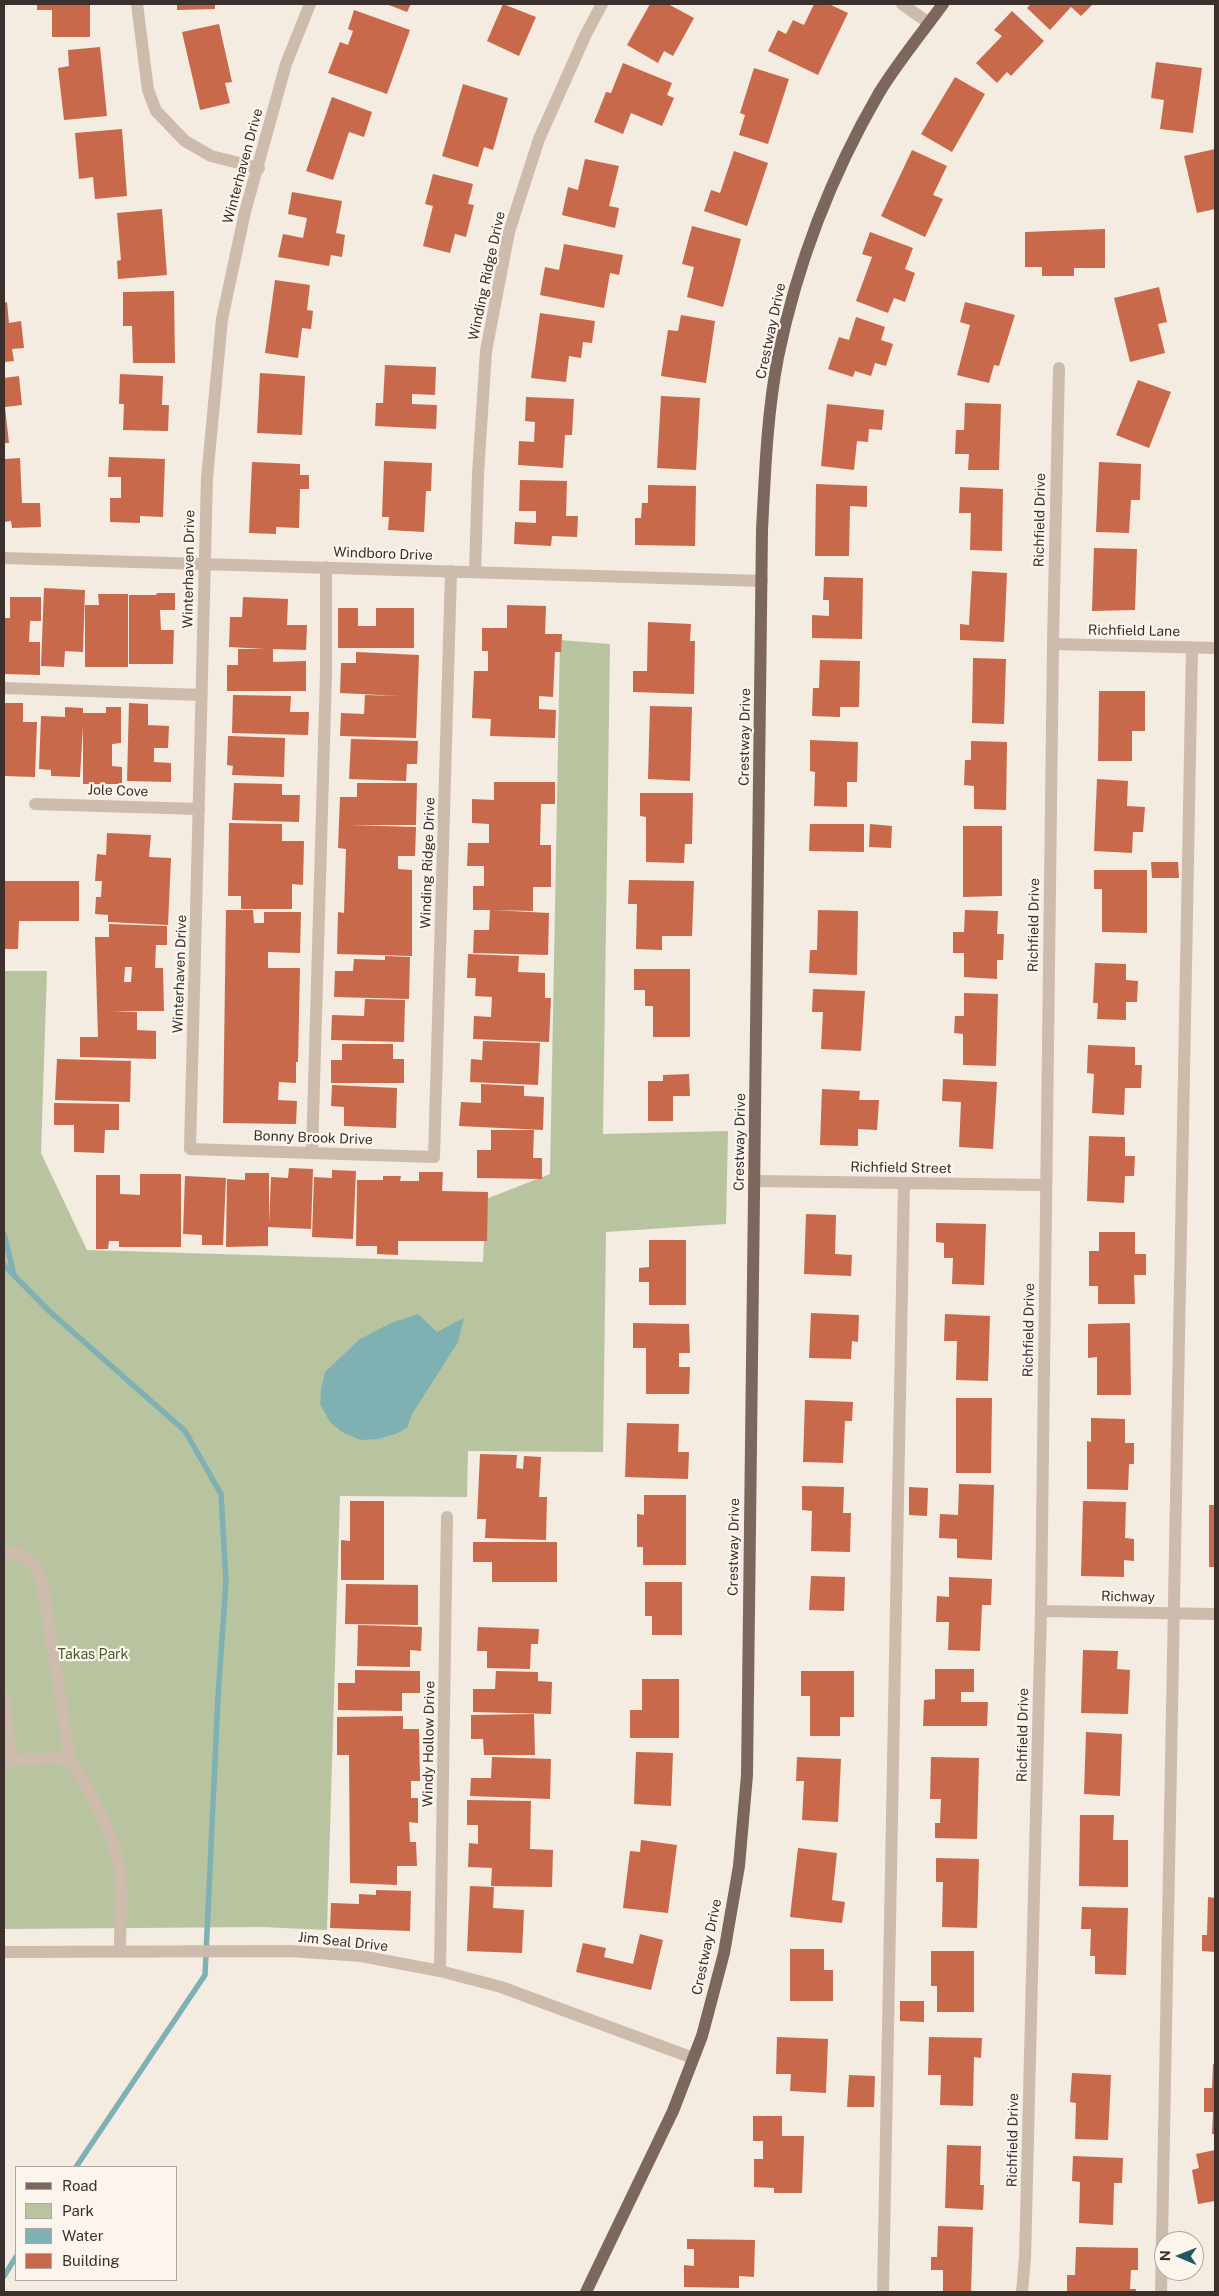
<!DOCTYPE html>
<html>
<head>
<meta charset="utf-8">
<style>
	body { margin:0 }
	#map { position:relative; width:1219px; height:2296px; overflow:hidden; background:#f4ebe1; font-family:"Public Sans",sans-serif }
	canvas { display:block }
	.frame { position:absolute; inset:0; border:5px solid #3b302b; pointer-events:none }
	.legend { position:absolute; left:15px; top:2166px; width:162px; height:115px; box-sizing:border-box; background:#fbf5ee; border:1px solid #aea6a0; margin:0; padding:6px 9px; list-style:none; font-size:15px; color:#3b302b }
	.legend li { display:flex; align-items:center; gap:10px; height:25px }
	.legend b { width:25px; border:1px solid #aea6a0 }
	.north { position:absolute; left:1154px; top:2231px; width:50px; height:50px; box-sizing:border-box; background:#fbf5ee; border:1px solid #aea6a0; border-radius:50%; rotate:271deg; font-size:14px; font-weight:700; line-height:20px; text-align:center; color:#3b302b }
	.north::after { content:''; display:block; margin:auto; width:18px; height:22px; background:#1f5a5e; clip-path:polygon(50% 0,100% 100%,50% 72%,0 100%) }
</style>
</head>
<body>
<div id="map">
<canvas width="1219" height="2296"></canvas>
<div class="frame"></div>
<ul class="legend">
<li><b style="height:6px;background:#7d675c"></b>Road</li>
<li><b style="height:14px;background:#b8c4a0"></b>Park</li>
<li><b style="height:14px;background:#7fb0b2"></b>Water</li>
<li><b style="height:14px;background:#c8694b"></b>Building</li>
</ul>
<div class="north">N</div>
</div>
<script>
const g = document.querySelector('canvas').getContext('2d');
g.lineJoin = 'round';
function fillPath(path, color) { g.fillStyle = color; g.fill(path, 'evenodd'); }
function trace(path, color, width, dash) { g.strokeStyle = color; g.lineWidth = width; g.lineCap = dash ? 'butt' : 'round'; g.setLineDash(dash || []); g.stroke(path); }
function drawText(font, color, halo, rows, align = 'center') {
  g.font = font + ' "Public Sans",sans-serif'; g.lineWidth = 4.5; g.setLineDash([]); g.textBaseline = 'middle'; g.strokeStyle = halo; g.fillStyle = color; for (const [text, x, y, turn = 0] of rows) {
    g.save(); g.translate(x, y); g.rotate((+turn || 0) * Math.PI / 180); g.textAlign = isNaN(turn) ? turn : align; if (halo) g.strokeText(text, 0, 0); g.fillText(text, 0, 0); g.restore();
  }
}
const green = new Path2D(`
	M560,640L610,644L603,1134L728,1131L726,1224L606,1232L603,1452L468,1451L467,1497L340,1496L327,1930L262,1927L4,1929V971H47L41,1153L87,1250L483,1262L486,1199L550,1174Z`);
const water = new Path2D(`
	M418,1314L437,1332L464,1318L458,1342L412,1414L407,1428L396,1434L378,1439L360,1440L342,1432L330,1422L320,1404L321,1389L325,1372L360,1339L391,1323Z`);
const stream = new Path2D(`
	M4,1234L14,1275
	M4,1265L48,1310L185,1431L221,1494L226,1581L218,1697L205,1975L76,2167
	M4,2276L16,2257`);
const building = new Path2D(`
	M37,4H90V37H52V10H37Z
	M177,4H215V9L177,10Z
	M386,4H411L407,12Z
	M503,4L536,17L519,56L487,41Z
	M650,4H668L694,18L673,56L664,51L658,63L627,45Z
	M814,4H829L848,13L818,75L768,51L778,30L786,34L793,20L804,25Z
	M1031,4H1093L1081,16L1071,7L1050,30L1027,8Z
	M354,10L410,30L387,94L328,73L340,42L348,45L353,31L348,29Z
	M1012,11L1044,41L1011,76L1007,72L997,83L976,63L1002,36L994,30Z
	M219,24L232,82L225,83L230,103L200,110L182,32Z
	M100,47L107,116L64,120L58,68L69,66L68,50Z
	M1156,62L1202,68L1193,133L1160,129L1164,100L1151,98Z
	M623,63L672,83L667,95L674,98L662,126L631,113L623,134L594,122L606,92L611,93Z
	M754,68L789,79L768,144L739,135L745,115L740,113Z
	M955,77L985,94L952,152L921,134Z
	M463,84L508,98L493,150L484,147L478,167L442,156Z
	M332,97L372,112L364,137L349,132L333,180L306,171Z
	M122,129L127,196L95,199L93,177L79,179L75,133Z
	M1215,149V209L1197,213L1184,156Z
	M912,150L947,166L933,195L943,199L925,237L881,216Z
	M734,151L768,163L747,226L704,211L711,190L720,193Z
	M585,159L619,166L609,206L619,208L615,228L562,215L568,187L578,190Z
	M433,174L473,184L468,204L474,205L466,237L455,234L450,253L423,246L433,206L425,204Z
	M292,192L342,201L336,233L345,235L342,257L331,255L329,266L278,257L283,234L303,238L307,218L288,214Z
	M162,209L167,275L118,279L117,261L121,260L117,213Z
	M692,226L741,239L723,307L687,297L694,267L682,264Z
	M1105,229V268H1074V276H1042V267H1025V232Z
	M870,232L913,248L905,269L915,273L905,302L894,298L888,313L856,301L872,257L862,254Z
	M564,244L623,255L619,275L610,273L604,308L540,295L545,267L559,270Z
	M275,280L310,285L307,310L313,311L311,329L302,328L298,358L265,353Z
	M1159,287L1167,322L1158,324L1165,353L1130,362L1114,298Z
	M174,291L175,363H133L132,326H123V292Z
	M7,302L9,323L21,321L24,348L12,349L14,361L4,362V303Z
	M965,302L1015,315L999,366L994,365L989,383L957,375L970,325L960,322Z
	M540,313L595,321L592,343L583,342L581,358L569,356L566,382L531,378Z
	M681,315L715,321L706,383L661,376L668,330L678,331Z
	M856,317L885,327L881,340L893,344L886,366L875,363L871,376L855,371L853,377L828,369L839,337L849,340Z
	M385,365L436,367L435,395L412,394V404L437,405L436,429L375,426L376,403H383Z
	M260,373L305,376L302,435L257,433Z
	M120,374L163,376L162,405H169L168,431L123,430L124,404H119Z
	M19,376L22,405L5,407L9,443H4V378Z
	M1138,380L1171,392L1149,448L1116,435Z
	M661,396L700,398L696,470L657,468Z
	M526,397L574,399L572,435H565L563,468L518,465L519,441L534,442L535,422L525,421Z
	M965,403L1001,404L999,470H968L969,454H955L956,430H964Z
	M827,404L884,410L882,430L869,429L868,442L857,441L854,470L821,466Z
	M109,457L165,459L163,517L140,516V523L110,522V498H121V477H108Z
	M20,458L22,503H40L41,527L12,528L11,521L4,522V459Z
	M384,461L432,463L431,491H426L424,532L388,530L389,517H382Z
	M252,462L300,464V475H309V489H300L299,528L276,527V534L249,533Z
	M1099,462L1141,464L1140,500H1131L1129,533L1096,532Z
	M520,480L567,481L566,516H578L577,537L552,536L551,546L514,544L515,522L536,523V511H519Z
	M816,484L867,486V507L850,506L849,556H815Z
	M648,485L696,486L695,546L635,545V518H641L642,503H648Z
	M960,487L1003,489L1002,551L970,550L971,513H959Z
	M1094,548L1137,549L1135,610L1092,611Z
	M972,571L1007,573L1004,642L960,640V624L969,625Z
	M824,577L863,578L862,639L812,638V615L829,616V600H823Z
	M44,588L85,590L83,652L65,651L64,667L41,666Z
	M157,593H175V610H160L161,630H174L173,664H129V595H156Z
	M98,594H128V667H85V605H99Z
	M10,597H41V621H30L29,642H40V675L4,674V618H10Z
	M243,597L288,599L287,625H307L306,650L273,649V662L306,661V691H227V665H238V649H265L229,647L230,617H242Z
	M507,605L546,606L545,634H562L561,652H555L553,697L539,696V709L556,710L555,738L490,736L491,719L472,718L474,671H488V651H482V628H507Z
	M338,608H358V626H376V608H414V648H338Z
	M648,622L691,624L690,641H695L694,694L633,692V671H647Z
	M356,652L419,655L416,738L340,736L341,713L364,714L365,695L401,696L340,693L341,663H356Z
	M973,658L1006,659L1004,724L972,723Z
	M820,660L860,661L859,707H840V717L812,716L813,688H819Z
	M1099,691H1145V731H1132V761H1098Z
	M233,695L291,696L290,712H309L308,735L232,733Z
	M4,703H23V722H37L35,777L4,776Z
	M129,703L148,704V725L169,726L168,748H154V762L171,763V782L127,781Z
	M650,706L692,707L690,781L648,779Z
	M65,707L83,708V713H106V707H121V743L112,744V766L122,767V784H83V726L80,777L51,776V770L39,769L41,716L65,717Z
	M228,736L285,738L284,777L232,775L233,766L227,765Z
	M351,739L418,741L417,764H407L406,781L349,779Z
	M810,740L858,742L857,782H847V807L814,806L815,772L810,771Z
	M971,741L1007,742L1006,810L974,809V786L964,785L965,760H971Z
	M1097,779L1128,781L1127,806L1145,807L1143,832H1133L1132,853L1094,851Z
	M494,782H555V804H541L540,845H551V887H533V911L492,910L549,913L548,955L473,953L474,930H489L490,910H473V886H484V866H467L468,843H489V824L472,823V799L494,800Z
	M234,783L282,784V795H300L299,822L232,820Z
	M357,783H417L416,825H350L416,827L415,856H398V869L412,870V956L337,954L338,912L344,913L346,849L338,848L340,797H357Z
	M640,793H693L692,844H685L684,863L646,862V817L640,816Z
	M229,823L282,824V841H304L303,885L292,884V909H241V896H228Z
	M810,824H864V852L809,851Z
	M870,824L892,826L891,848L869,847Z
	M963,826H1002V896L963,897Z
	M107,833L151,835L149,857L171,858L168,925L108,922V915L95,914L96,897H101L102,881H95L97,854L106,855Z
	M1151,862H1178L1179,878H1152Z
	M1094,870H1147V933L1102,932V889H1094Z
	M629,880L694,881L692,936H662V950L636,949L637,904H628Z
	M4,881H79V921H19L18,949H4Z
	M226,910H253L254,923H264V912H301L300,953L268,952V968H300L298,1062H296V1083L279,1082L278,1100L297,1101L296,1124L223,1123Z
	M818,910L858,911L857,975L809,973L810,950H817Z
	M965,910L998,911L997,934H1004L1003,960H997V979L964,977V953H953V932H964Z
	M109,924L167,926V945H156L155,968H163L164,1011H112L137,1012V1030L156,1031V1059L80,1057V1037H98L95,937H109ZM125,967H132L131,982H124Z
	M468,954L519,956L518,972L545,973V998H551L549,1042L473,1039L474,1016L491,1017L492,997L475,996L476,978H467Z
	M385,956L410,957L409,999L334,997L335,971H353L354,959L385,960Z
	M1095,963L1126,964V980L1138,981L1137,1002H1126V1020L1097,1019L1098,1003H1093Z
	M634,969H690V1037H653V1006H645V990H634Z
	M813,989L865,991L861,1051L821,1049L823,1012H812Z
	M964,993L998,994L996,1066L963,1065V1034L954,1033L955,1016H964Z
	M365,999L405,1000L404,1042L331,1040L332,1015L364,1016Z
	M483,1041L540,1043L538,1085L470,1082L471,1059L482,1060Z
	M342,1044H393V1059H404V1083H331V1060H342Z
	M1088,1045L1135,1047V1065H1142L1141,1088H1125L1124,1115L1092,1113L1094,1074L1087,1073Z
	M57,1059L131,1061L130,1102L55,1100Z
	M689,1074L690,1096H673V1121H648V1081H663V1075Z
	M943,1079L997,1082L993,1149L959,1147L961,1102L942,1101Z
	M481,1084L524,1086V1096L544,1097L543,1130L459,1126L461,1102L481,1103Z
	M332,1085L397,1088L396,1128L344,1126V1107L331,1106Z
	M822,1089L860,1091L859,1100H879L877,1130L858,1129V1146L820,1145Z
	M54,1103L119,1104V1130H105L104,1153L74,1152V1125H54Z
	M491,1130H534L533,1158H542V1179L477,1178V1150H491Z
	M1089,1136L1125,1137V1156H1135L1134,1176H1125L1124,1203L1087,1201Z
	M289,1168L313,1169L311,1229L268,1227V1246L226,1247L227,1179L245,1180V1173H269V1223L271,1177L288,1178Z
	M332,1170L356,1171L353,1239L312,1237L314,1177L332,1178Z
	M419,1172H443L442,1191L488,1192L487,1241H398V1255L377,1254V1246H356L357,1180H383V1176H401L400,1181H419Z
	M140,1174H181V1247H119V1241H109L108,1249H96V1175H120V1194L140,1195Z
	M185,1176L226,1178L223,1245H202V1235L183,1234Z
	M806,1214L836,1215L835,1254L852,1255L851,1276L804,1274Z
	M936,1223L986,1224L984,1285L952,1284L953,1258H944V1243L936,1242Z
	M1099,1232H1135V1254H1146V1275H1134L1135,1304H1098V1286H1089V1251H1099Z
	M649,1240H686V1305H649V1282H639V1268L649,1267Z
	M811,1313L859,1315L858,1342L852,1341L851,1359L809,1358Z
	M945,1314L990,1316L988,1381L956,1380L957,1341H944Z
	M633,1323L689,1324L690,1353H679V1367H690L689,1394H646V1348H633Z
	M1130,1323L1131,1395H1097V1357L1088,1358V1324Z
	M956,1398H992L991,1473H956Z
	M805,1400L853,1402L852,1421H845L843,1463L803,1462Z
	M1091,1418L1125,1419V1443H1134V1464H1129L1128,1490L1087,1489V1441L1091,1442Z
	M627,1423L679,1424L678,1452H689L688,1479L625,1477Z
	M480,1454L517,1455L516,1468L523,1469L524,1456L541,1457L539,1497H547L546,1540L485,1538L486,1519H477Z
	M959,1484L994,1485L992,1560L957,1558V1539L939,1538L940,1514L958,1515Z
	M802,1486L844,1487L843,1513H851L850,1552L811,1551L812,1511L802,1510Z
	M909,1487L928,1488L927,1516L909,1515Z
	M644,1495H686V1565H643V1547H637V1514L644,1515Z
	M350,1501H384V1580H341V1540L350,1541Z
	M1083,1501L1126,1502L1125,1538L1134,1539V1561L1124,1560V1577L1081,1576Z
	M1209,1505H1215V1567H1209Z
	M473,1542H557V1582H492V1562H473Z
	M811,1576L845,1577L844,1611L809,1610Z
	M949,1577L992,1579L991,1605H982L980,1651L948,1650L949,1622H936L937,1596L949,1597Z
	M645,1582H682V1635H652V1616H645Z
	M346,1584L418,1585V1625L345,1624Z
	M358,1625L422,1627L421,1651L410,1650V1667L357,1666Z
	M478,1627L539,1629L538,1644H531L530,1669L487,1668V1651H477Z
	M1083,1650L1118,1651L1117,1669L1130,1670L1128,1714L1081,1713Z
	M935,1669H974V1692H961V1702H988L987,1726H923L924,1700L935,1699Z
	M355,1670L420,1671V1693H402V1711L338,1710V1683H355Z
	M496,1671L538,1672V1681L552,1682L551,1714L473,1712V1689H495Z
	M801,1671H854V1717H840V1736H810V1696H801Z
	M642,1679H679V1738H630V1710H642Z
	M534,1714L535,1755H484L483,1739H471V1715Z
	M403,1716V1729H419L420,1781H411V1798H418V1823L409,1822L410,1842H416L417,1866H397V1885L350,1883L349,1755H337V1717Z
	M1086,1732L1122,1734L1120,1796L1084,1794Z
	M636,1752L673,1753L671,1806L634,1804Z
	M492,1757L551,1759L550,1799L470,1796L471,1778H491Z
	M797,1757L841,1759L838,1822L802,1820L804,1781H796Z
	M931,1757L979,1758L977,1839L935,1838V1823H940L941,1799H930Z
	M467,1800L531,1801L530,1849L553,1850L552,1887L491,1886L492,1868L468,1867L469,1843L478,1844V1825H467Z
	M1080,1815H1114L1113,1840H1128V1887L1079,1886Z
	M641,1840L677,1845L668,1913L623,1908L630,1851L640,1852Z
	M798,1848L837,1853L832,1900L845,1902L842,1923L790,1917Z
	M936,1858L979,1859L977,1928L942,1927L943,1882H936Z
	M470,1886L494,1887L493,1908L524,1910L522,1953L467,1951Z
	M376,1890L411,1891L410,1931L330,1928L331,1903L359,1904V1894L376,1895Z
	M1208,1897L1215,1898V1952L1202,1951V1935H1207Z
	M1082,1907L1128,1908L1126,1975L1095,1974V1956H1090L1091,1929H1081Z
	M640,1934L663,1940L651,1990L576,1972L583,1943L606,1948L604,1957L633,1964Z
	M790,1949H824V1970H833V2001H790Z
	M931,1951H974V2012H937V1986H931Z
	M900,2001H924V2022L900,2021Z
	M777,2037L828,2039L826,2093L790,2091L791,2074H776Z
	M929,2037L982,2038L981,2058L974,2057L973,2106L940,2105L941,2075H928Z
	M1213,2064H1215V2134H1212L1213,2112H1204V2088H1212Z
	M1072,2073L1111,2075L1108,2140L1075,2139L1076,2103L1070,2102Z
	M849,2075L875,2076L874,2107H847Z
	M753,2116H782V2136H804L802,2193H774V2188L754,2187V2159H763V2141H753Z
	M947,2145L981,2146L980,2185H984L983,2210L945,2208Z
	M1215,2150V2201L1198,2204L1192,2170L1199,2168L1196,2154Z
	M1073,2156L1123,2158L1122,2183H1114L1113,2225L1079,2223L1080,2182L1072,2181Z
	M938,2226L973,2227L971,2292H943V2270H931V2257H937Z
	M687,2239L755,2240L754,2277L739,2276V2288L684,2287V2265L694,2266V2249H687Z
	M1076,2247L1138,2248V2270H1131L1130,2289H1136V2292H1067V2275H1075Z`);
const minor = new Path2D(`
	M137,4L148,90L156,111L185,141L211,156L259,168
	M310,4L286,64L245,212L222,319L207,478L190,1149L434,1157L451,571
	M902,4L929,23
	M4,558L762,581
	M475,572L478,474L486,351L509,232L539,139L586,34L602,4
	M1053,644L1215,648
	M4,688L202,695
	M35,804L199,809
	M312,1153L326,673V567
	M755,1181L1046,1185
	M4,1554L17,1552L35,1565L42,1581L70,1760
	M1041,1611L1215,1614
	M4,1698L12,1761
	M4,1761L55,1758L70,1760C88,1787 116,1839 120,1871C122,1898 120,1925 120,1952
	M4,1952L290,1951L361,1956L440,1971L501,1987L693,2058
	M440,1971L447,1517
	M883,2292L904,1183
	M1022,2292L1025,2258L1041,1611L1053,644L1059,368
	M1161,2292L1192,648`);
const major = new Path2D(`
	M586,2292L673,2111L702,2036L724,1953L739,1866L747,1775L762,530C765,472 767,414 778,357C797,264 832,174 879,93C898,62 922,33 943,4`);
const streetNames = [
	["Winterhaven Drive",243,166,-75],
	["Winding Ridge Drive",487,276,-78],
	["Crestway Drive",771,331,-78],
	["Richfield Drive",1040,520,-89],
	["Windboro Drive",383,554,2],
	["Winterhaven Drive",189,569,-89],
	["Richfield Lane",1134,631,1],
	["Crestway Drive",745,737,-89],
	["Jole Cove",118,791,2],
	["Winding Ridge Drive",428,863,-88],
	["Richfield Drive",1034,925,-89],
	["Winterhaven Drive",180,974,-88],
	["Bonny Brook Drive",313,1138,2],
	["Crestway Drive",740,1142,-89],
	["Richfield Street",901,1168,1],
	["Richfield Drive",1029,1330,-89],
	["Crestway Drive",734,1547,-89],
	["Richway",1128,1597,1],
	["Richfield Drive",1023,1735,-89],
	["Windy Hollow Drive",429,1744,-89],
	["Jim Seal Drive",343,1942,6],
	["Crestway Drive",707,1947,-78],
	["Richfield Drive",1013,2140,-89]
];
const parkNames = [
	["Takas Park",93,1655]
];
fillPath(green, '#b8c4a0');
fillPath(water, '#7fb0b2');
trace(stream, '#7fb0b2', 5.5);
fillPath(building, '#c8694b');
trace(minor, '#cdbbac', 12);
trace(major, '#7d675c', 12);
drawText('14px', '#3b302b', '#fbf5ee', streetNames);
drawText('14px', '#4a5a2e', '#fbf5ee', parkNames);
</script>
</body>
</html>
